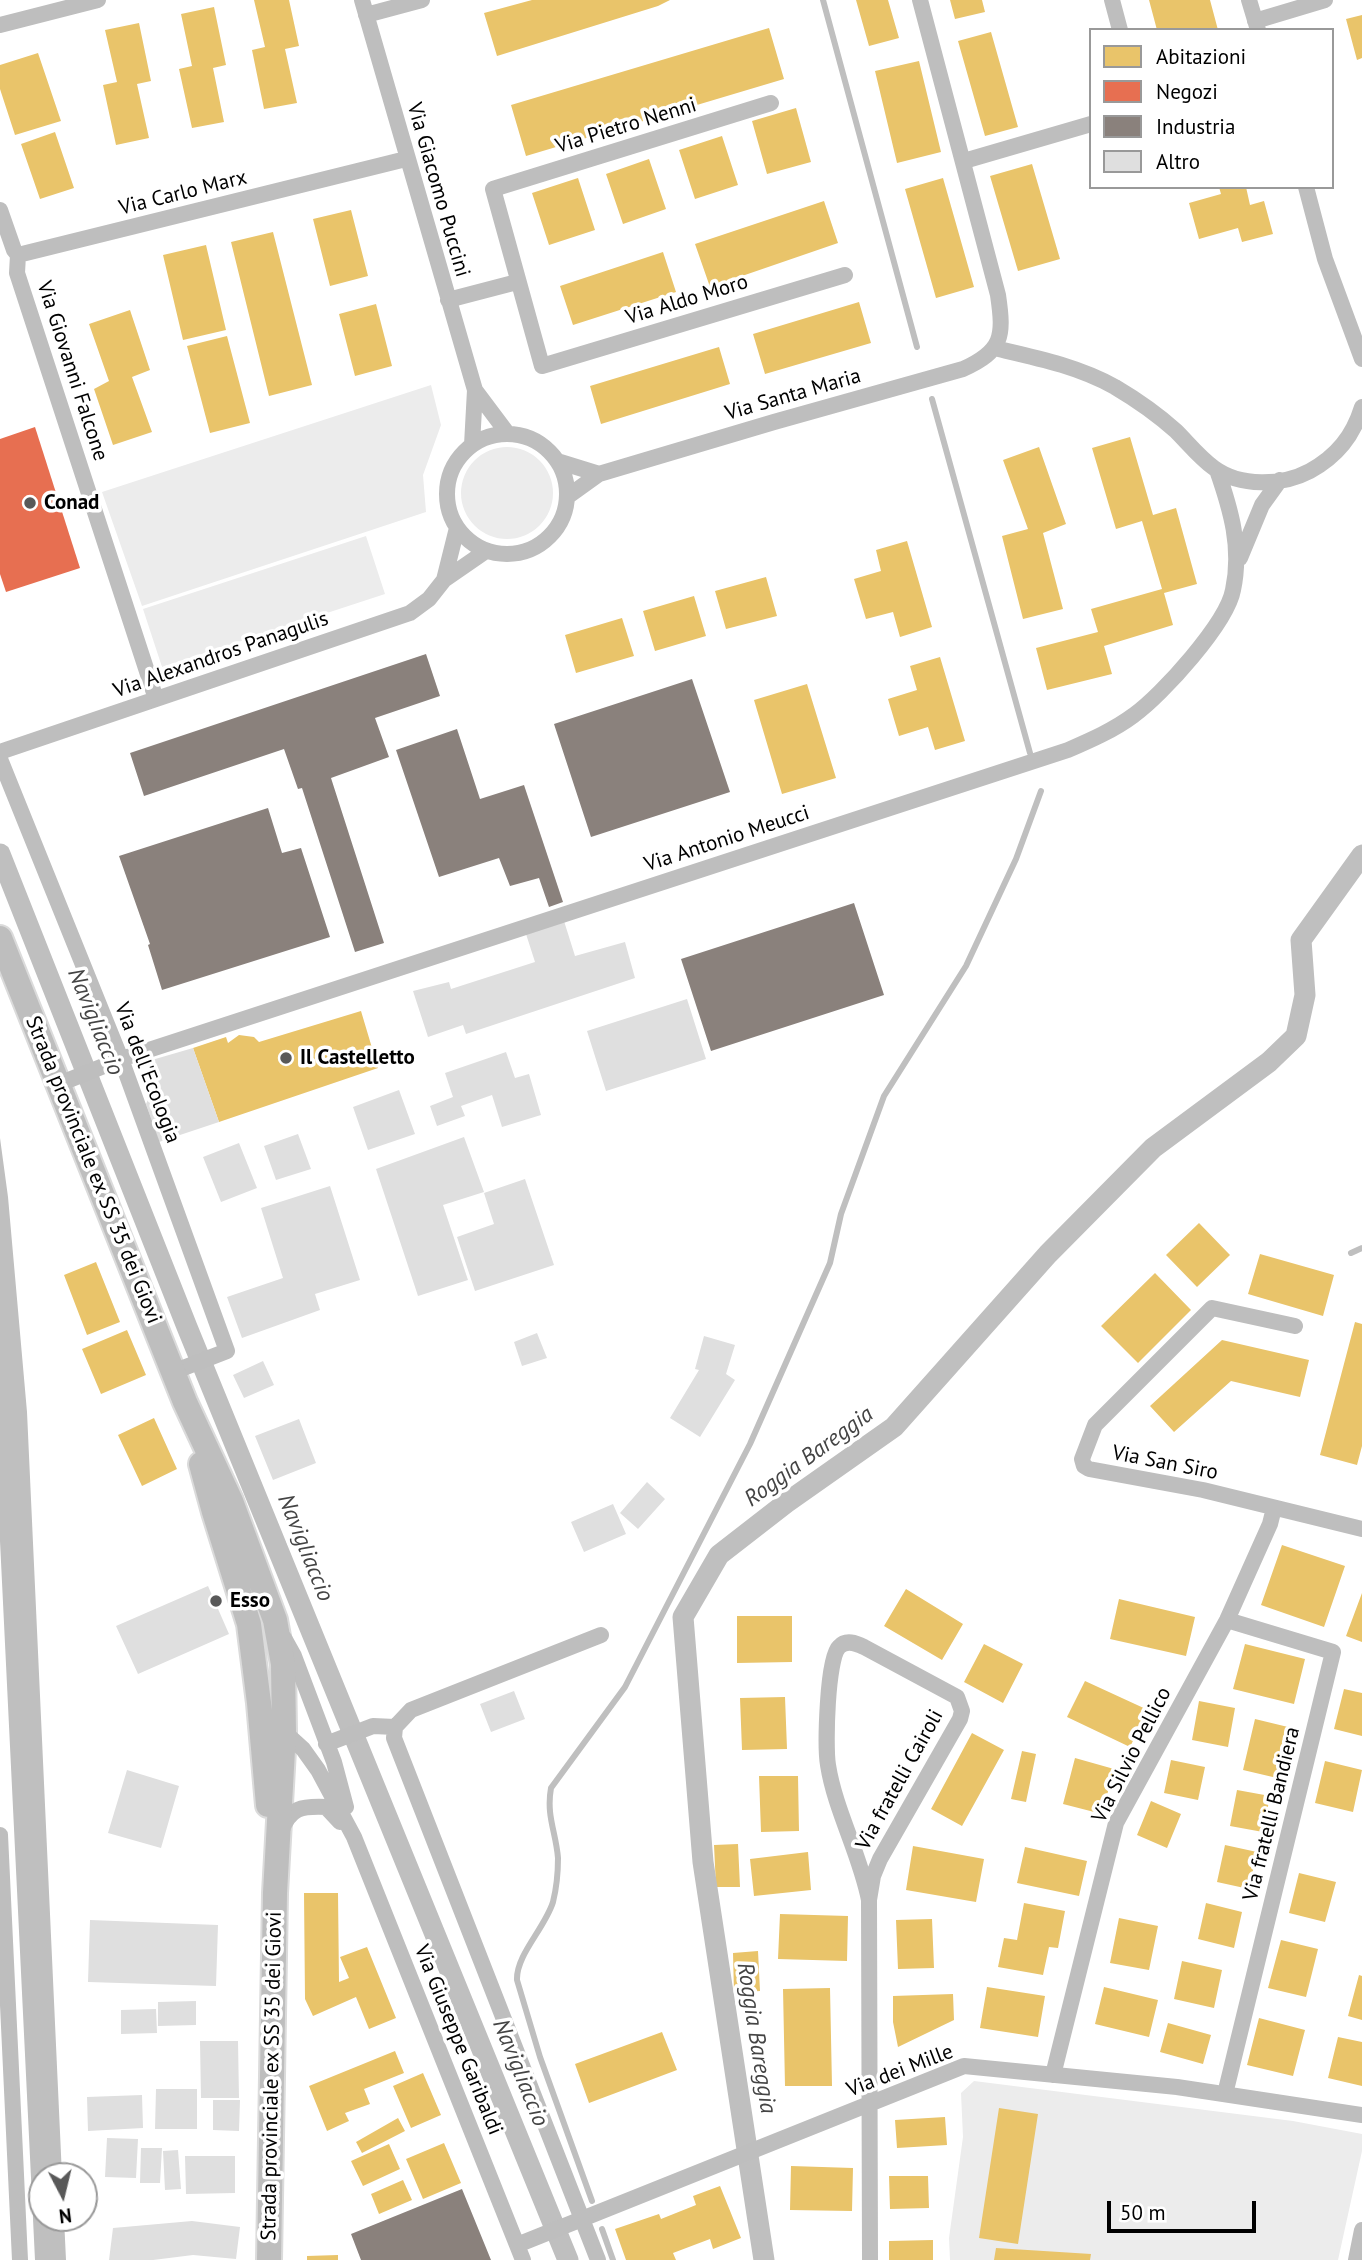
<!DOCTYPE html>
<html>
<head>
<meta charset="utf-8">
<style>
	body { margin:0 }
	#map { position:relative; width:1362px; height:2260px; overflow:hidden; background:#fff; font-family:"PT Sans",sans-serif }
	canvas { display:block }
	.legend { position:absolute; left:1089px; top:28px; width:245px; height:161px; box-sizing:border-box; background:#fff; border:2px solid #999; margin:0; padding:9px 12px; list-style:none; font-size:21px; color:#000 }
	.legend li { display:flex; align-items:center; gap:14px; height:35px }
	.legend b { width:35px; border:2px solid #999 }
	.north { position:absolute; left:28px; top:2162px; width:70px; height:70px; box-sizing:border-box; background:#fff; border:2px solid #999; border-radius:50%; rotate:173deg; font-size:19px; font-weight:700; line-height:28px; text-align:center; color:#000 }
	.north::after { content:''; display:block; margin:auto; width:24px; height:32px; background:#595959; clip-path:polygon(50% 0,100% 100%,50% 72%,0 100%) }
	.scale { position:absolute; left:1107px; top:2201px; width:149px; height:32px; box-sizing:border-box; border:4px solid #000; border-top:0; padding-left:9px; font-size:21px; line-height:24px; white-space:nowrap; color:#000; -webkit-text-stroke:5px #fff; paint-order:stroke }
</style>
</head>
<body>
<div id="map">
<canvas width="1362" height="2260"></canvas>
<ul class="legend">
<li><b style="height:19px;background:#e9c46a"></b>Abitazioni</li>
<li><b style="height:19px;background:#e76f51"></b>Negozi</li>
<li><b style="height:19px;background:#8a817c"></b>Industria</li>
<li><b style="height:19px;background:#dfdfdf"></b>Altro</li>
</ul>
<div class="north">N</div>
<div class="scale">50 m</div>
</div>
<script>
const g = document.querySelector('canvas').getContext('2d');
g.lineJoin = 'round';
function fillPath(path, color) { g.fillStyle = color; g.fill(path, 'evenodd'); }
function trace(path, color, width, dash) { g.strokeStyle = color; g.lineWidth = width; g.lineCap = dash ? 'butt' : 'round'; g.setLineDash(dash || []); g.stroke(path); }
function drawText(font, color, halo, rows, align = 'center') {
  g.font = font + ' "PT Sans",sans-serif'; g.lineWidth = 7; g.setLineDash([]); g.textBaseline = 'middle'; g.strokeStyle = halo; g.fillStyle = color; for (const [text, x, y, turn = 0] of rows) {
    g.save(); g.translate(x, y); g.rotate((+turn || 0) * Math.PI / 180); g.textAlign = isNaN(turn) ? turn : align; if (halo) g.strokeText(text, 0, 0); g.fillText(text, 0, 0); g.restore();
  }
}
const green = new Path2D(`
	M431,385L441,425L423,475L426,512L142,606L102,492Z
	M461 493a46 46 0 1 1 92 0a46 46 0 1 1-92 0Z
	M366,536L385,594L162,667L143,609Z
	M974,2081L1293,2121L1362,2134V2151L1338,2260H950L949,2238L963,2137L961,2093Z`);
const water = new Path2D(`
	M0,1138L8,1197L27,1412L62,2176H42V2218H64L66,2260H35L0,1541Z`);
const homes = new Path2D(`
	M254,0H289L299,46L285,49L297,103L264,109L252,50L265,47Z
	M532,0H670L658,6L497,56L484,13Z
	M856,0H888L899,38L869,46Z
	M950,0H982L985,12L955,19Z
	M1149,0H1210L1218,30H1157Z
	M214,7L226,65L213,68L224,122L192,128L179,69L192,66L181,14Z
	M1362,15V58L1357,60L1346,19Z
	M139,23L151,81L137,84L149,138L116,145L103,85L117,82L105,30Z
	M769,28L784,79L526,156L511,105Z
	M991,32L1018,127L985,136L958,41Z
	M38,53L61,121L15,135L0,89V65Z
	M919,61L941,152L897,163L875,71Z
	M796,108L811,162L767,174L752,121Z
	M55,132L74,188L40,199L21,144Z
	M722,136L738,185L695,199L679,150Z
	M649,159L666,209L623,224L606,174Z
	M1032,164L1060,259L1018,271L990,176Z
	M578,178L595,230L549,245L532,193Z
	M943,178L974,287L936,298L905,189Z
	M1219,187H1246L1250,205L1264,201L1273,234L1242,242L1238,228L1199,239L1189,203L1221,194Z
	M824,201L838,243L710,287L695,244Z
	M351,210L368,276L330,286L313,219Z
	M273,232L312,385L269,396L231,242Z
	M206,245L226,330L183,340L163,255Z
	M663,252L676,292L573,325L560,286Z
	M859,302L871,343L765,374L753,334Z
	M376,304L392,366L355,376L339,314Z
	M130,310L150,370L132,377L152,432L113,445L94,389L109,381L89,324Z
	M227,336L250,423L210,433L187,346Z
	M719,347L730,384L601,424L590,386Z
	M1130,437L1153,515L1176,508L1197,584L1164,593L1173,625L1104,646L1112,674L1047,690L1036,648L1098,632L1091,609L1162,589L1142,521L1116,529L1092,448Z
	M1039,447L1066,524L1043,533L1063,609L1023,619L1002,536L1028,529L1003,460Z
	M907,541L932,627L900,637L893,612L866,619L854,579L881,571L876,550Z
	M766,577L777,616L726,629L715,591Z
	M694,596L706,636L655,651L643,611Z
	M622,618L634,656L576,673L565,635Z
	M940,657L965,741L935,750L928,727L899,736L888,699L917,690L910,666Z
	M807,684L836,778L782,794L754,700Z
	M361,1011L378,1068L219,1122L193,1048L226,1037L228,1043L239,1035L254,1037L259,1042Z
	M1199,1223L1230,1255L1197,1287L1166,1255Z
	M1260,1254L1334,1275L1323,1316L1248,1294Z
	M96,1262L120,1322L87,1335L64,1275Z
	M1155,1273L1191,1310L1138,1363L1101,1326Z
	M1355,1322L1362,1324V1446L1357,1465L1320,1455Z
	M127,1330L146,1375L101,1394L82,1349Z
	M1222,1340L1309,1360L1300,1397L1231,1381L1174,1432L1150,1406Z
	M154,1418L177,1469L142,1486L118,1435Z
	M1282,1545L1345,1566L1324,1627L1261,1605Z
	M906,1589L963,1624L942,1660L884,1626Z
	M1362,1593V1642L1346,1636Z
	M1119,1599L1195,1617L1186,1656L1110,1639Z
	M737,1616H792V1662L737,1663Z
	M984,1644L1023,1664L1003,1703L964,1682Z
	M1245,1644L1305,1659L1294,1704L1233,1689Z
	M1085,1681L1148,1710L1130,1747L1067,1717Z
	M1344,1689L1362,1693V1736L1334,1729Z
	M785,1697L787,1749L742,1750L740,1698Z
	M1199,1701L1235,1708L1228,1747L1192,1740Z
	M1255,1719L1288,1727L1277,1778L1243,1770Z
	M972,1733L1004,1750L962,1826L931,1809Z
	M1022,1751L1036,1754L1026,1802L1011,1799Z
	M1075,1758L1114,1769L1102,1814L1063,1804Z
	M1171,1760L1205,1767L1198,1800L1164,1793Z
	M1325,1761L1362,1770L1353,1812L1315,1803Z
	M759,1776H798L799,1831L761,1832Z
	M1237,1790L1270,1796L1263,1832L1230,1826Z
	M1151,1801L1181,1814L1167,1848L1137,1835Z
	M738,1844L740,1887H716L714,1845Z
	M1225,1845L1257,1852L1249,1889L1217,1882Z
	M913,1846L984,1859L976,1902L906,1890Z
	M1025,1847L1087,1861L1079,1896L1017,1883Z
	M808,1852L811,1890L754,1896L750,1859Z
	M1299,1873L1336,1882L1325,1922L1289,1913Z
	M304,1893H338L339,1982L349,1978L340,1957L367,1947L396,2018L369,2029L356,1997L313,2016L305,1999Z
	M1024,1903L1065,1911L1058,1948L1049,1947L1043,1975L998,1967L1004,1938L1017,1940Z
	M1206,1903L1242,1912L1234,1948L1198,1939Z
	M780,1914L848,1916L847,1961L778,1959Z
	M1119,1918L1158,1926L1149,1970L1110,1963Z
	M932,1919L934,1968L898,1969L896,1920Z
	M1281,1940L1318,1949L1306,1997L1268,1988Z
	M758,1951L760,1991L734,1993L733,1953Z
	M1182,1961L1222,1970L1214,2008L1174,1999Z
	M1359,1975L1362,1976V2020L1348,2016Z
	M987,1987L1045,1996L1038,2037L980,2028Z
	M1104,1987L1158,2000L1149,2037L1095,2024Z
	M830,1988L832,2086H785L783,1989Z
	M953,1994L954,2020L898,2047L893,2022V1996Z
	M1259,2018L1305,2030L1293,2076L1247,2065Z
	M1168,2023L1211,2035L1203,2064L1160,2052Z
	M662,2032L677,2070L589,2103L575,2064Z
	M1338,2037L1362,2042V2086L1328,2078Z
	M395,2051L404,2073L364,2089L370,2104L345,2113L349,2121L327,2131L309,2086Z
	M423,2073L441,2115L411,2128L393,2086Z
	M999,2108L1038,2114L1018,2244L979,2238Z
	M945,2117L947,2145L897,2148L895,2120Z
	M398,2118L405,2131L362,2153L356,2142Z
	M444,2143L461,2183L423,2199L406,2159Z
	M389,2144L400,2169L363,2186L351,2161Z
	M791,2166L853,2168L852,2211L790,2210Z
	M889,2176H928L929,2208L890,2209Z
	M403,2180L412,2200L379,2214L371,2194Z
	M720,2186L741,2238L713,2249L710,2239L673,2253L676,2260H626L615,2229L659,2214L661,2219L696,2205L693,2196Z
	M933,2240V2260H889V2241Z
	M996,2248L1091,2254L1090,2260H994Z
	M338,2255V2260H307V2256Z`);
const shops = new Path2D(`
	M35,427L80,568L6,592L0,574V439Z`);
const industry = new Path2D(`
	M426,654L440,696L375,718L389,757L331,778L384,943L355,952L302,788L298,789L284,749L144,796L130,753Z
	M692,679L730,792L591,837L554,724Z
	M457,729L480,799L524,785L563,902L549,907L539,878L510,886L499,858L439,877L396,750Z
	M268,808L282,853L301,848L330,937L162,990L148,945L150,944L119,856Z
	M854,903L884,995L711,1051L681,959Z
	M462,2189L491,2260H361L351,2234Z`);
const stream = new Path2D(`
	M823,0L917,347
	M932,399L1030,753
	M1351,1253L1362,1248
	M592,2201L540,2057L517,1980C516,1955 545,1928 553,1902C556,1890 558,1870 558,1858C556,1832 546,1816 551,1788L625,1687L750,1444L830,1263L841,1214L884,1096L966,966L1016,859L1041,791
	M602,2229L613,2260`);
const canal = new Path2D(`
	M0,854L187,1327L568,2260
	M764,2260L703,1862L683,1617L719,1555L786,1503L894,1427L1048,1254L1153,1148L1269,1062L1296,1036L1305,995L1301,940L1362,855`);
const building = new Path2D(`
	M564,921L575,956L625,942L635,978L466,1034L463,1025L428,1037L413,991L449,982L451,989L535,962L526,934Z
	M687,999L706,1059L606,1091L587,1031Z
	M193,1048L219,1122L159,1142L146,1104L154,1087L145,1062Z
	M506,1052L515,1078L529,1074L541,1115L502,1127L492,1095L461,1106L465,1116L437,1126L430,1106L453,1097L445,1073Z
	M399,1090L415,1134L368,1150L353,1107Z
	M298,1134L311,1169L276,1180L264,1146Z
	M464,1137L484,1192L443,1205L468,1280L418,1296L376,1169Z
	M239,1143L257,1188L221,1202L203,1157Z
	M525,1179L554,1265L475,1291L457,1237L494,1224L484,1193Z
	M330,1186L360,1280L315,1294L320,1310L242,1338L227,1297L283,1278L261,1208Z
	M537,1333L547,1358L522,1366L514,1342Z
	M704,1336L735,1345L726,1374L735,1380L700,1437L670,1418L699,1370L695,1369Z
	M263,1361L274,1385L244,1398L233,1375Z
	M299,1419L316,1463L273,1480L255,1436Z
	M647,1482L665,1499L638,1529L620,1513Z
	M613,1504L626,1534L584,1552L571,1522Z
	M208,1586L229,1634L138,1674L116,1626Z
	M514,1691L525,1719L491,1732L480,1704Z
	M127,1770L179,1786L161,1848L108,1833Z
	M90,1920L218,1925L216,1986L88,1982Z
	M196,2001V2025L158,2026V2002Z
	M156,2009L157,2033L121,2034V2010Z
	M200,2041H238L239,2098H201Z
	M156,2089H197V2129H155Z
	M142,2095L143,2128L88,2131L87,2097Z
	M213,2100H240L239,2131L213,2130Z
	M107,2138L138,2139L136,2178L105,2177Z
	M141,2148H162L160,2183H140Z
	M178,2150L181,2189L165,2190L163,2151Z
	M185,2156H235V2193L186,2194Z
	M192,2221L240,2227L236,2259L193,2255L153,2260H109L113,2228Z`);
const street = new Path2D(`
	M362,0L475,390L472,445
	M1112,0L1120,30
	M1249,0L1258,30
	M366,15L422,0
	M1255,21L1325,0
	M0,25L98,0
	M771,103L493,189L542,366L845,275
	M964,161L1091,124
	M1306,187L1325,259L1362,359
	M0,210L14,250L18,255L406,159
	M18,255L17,273L156,699
	M448,300L517,282
	M994,348C1037,358 1077,366 1115,387C1137,400 1157,414 1176,431C1188,443 1200,458 1214,468C1240,487 1282,486 1310,471C1337,456 1353,436 1362,407
	M475,390L508,434
	M447 494a60 60 0 1 1 120 0a60 60 0 1 1-120 0Z
	M557,461L599,474
	M567,497L599,474L774,422L963,369C1003,351 1004,336 998,295L920,0
	M1240,558L1262,505L1280,480
	M444,580L457,528
	M0,752L410,613L429,599L444,580L486,551
	M0,759L121,1059L227,1351L173,1372
	M59,1084L121,1059L1068,750C1091,740 1114,730 1134,715C1162,695 1227,623 1233,590C1242,548 1231,510 1217,470
	M1295,1326L1212,1308L1095,1425L1082,1459L1084,1466L1089,1469L1203,1490L1362,1529
	M284,1638L294,1656L334,1762L346,1807
	M281,1729L303,1749L318,1770L354,1837L523,2260
	M326,1744L373,1726L395,1727
	M281,1832C290,1807 302,1806 326,1807L340,1822
	M0,1835L20,2260
	M869,1900C860,1854 835,1810 828,1765C825,1747 827,1658 839,1647C846,1639 856,1643 864,1647L957,1697L962,1711L960,1719L880,1859L873,1876L869,1900L870,2260
	M1053,2075L1116,1823L1227,1620L1270,1524L1274,1508
	M1225,2094L1333,1652L1227,1620
	M517,2245L964,2066L1177,2087L1362,2115
	M598,2260L394,1738L395,1727L411,1710L601,1635
	M1356,2260L1362,2230`);
const primary = new Path2D(`
	M0,938L185,1402L231,1501L275,1620L283,1664L284,1732L275,1893L269,2260
	M201,1464L214,1512L249,1624L259,1703L268,1805`);
const markers = [
	[30,503,7,"#595959"],
	[286,1058,7,"#595959"],
	[216,1601,7,"#595959"]
];
const streetNames = [
	["Via Pietro Nenni",626,126,-17],
	["Via Giacomo Puccini",438,190,74],
	["Via Carlo Marx",183,193,-14],
	["Via Aldo Moro",687,300,-17],
	["Via Giovanni Falcone",72,371,72],
	["Via Santa Maria",793,395,-16],
	["Via Alexandros Panagulis",221,655,-19],
	["Via Antonio Meucci",727,839,-18],
	["Via dell'Ecologia",147,1073,69],
	["Strada provinciale ex SS 35 dei Giovi",93,1170,68],
	["Via San Siro",1165,1463,11],
	["Via Silvio Pellico",1132,1755,-63],
	["Via fratelli Cairoli",900,1780,-61],
	["Via fratelli Bandiera",1272,1814,-76],
	["Via Giuseppe Garibaldi",458,2040,68],
	["Via dei Mille",900,2071,-21],
	["Strada provinciale ex SS 35 dei Giovi",272,2076,-89]
];
const poiNames = [
	["Conad",44,503],
	["Il Castelletto",300,1058],
	["Esso",230,1601]
];
const waterNames = [
	["Navigliaccio",95,1022,68],
	["Roggia Bareggia",809,1457,-36],
	["Navigliaccio",305,1548,68],
	["Roggia Bareggia",756,2038,81],
	["Navigliaccio",520,2073,68]
];
fillPath(green, '#ececec');
fillPath(water, '#bfbfbf');
fillPath(homes, '#e9c46a');
fillPath(shops, '#e76f51');
fillPath(industry, '#8a817c');
trace(stream, '#bfbfbf', 6);
trace(canal, '#bfbfbf', 21);
fillPath(building, '#dfdfdf');
trace(primary, '#dbdbdb', 28);
trace(street, '#bebebe', 16);
trace(primary, '#bebebe', 24);
for (const [x, y, r, color] of markers) { const dot = new Path2D(); dot.arc(x, y, r, 0, 2 * Math.PI); g.fillStyle = color; g.fill(dot); trace(dot, '#fff', 2.5); }
drawText('21px', '#000', '#fff', streetNames);
drawText('bold 21px', '#000', '#fff', poiNames, 'left');
drawText('italic 23px', '#444', '#fff', waterNames);
</script>
</body>
</html>
